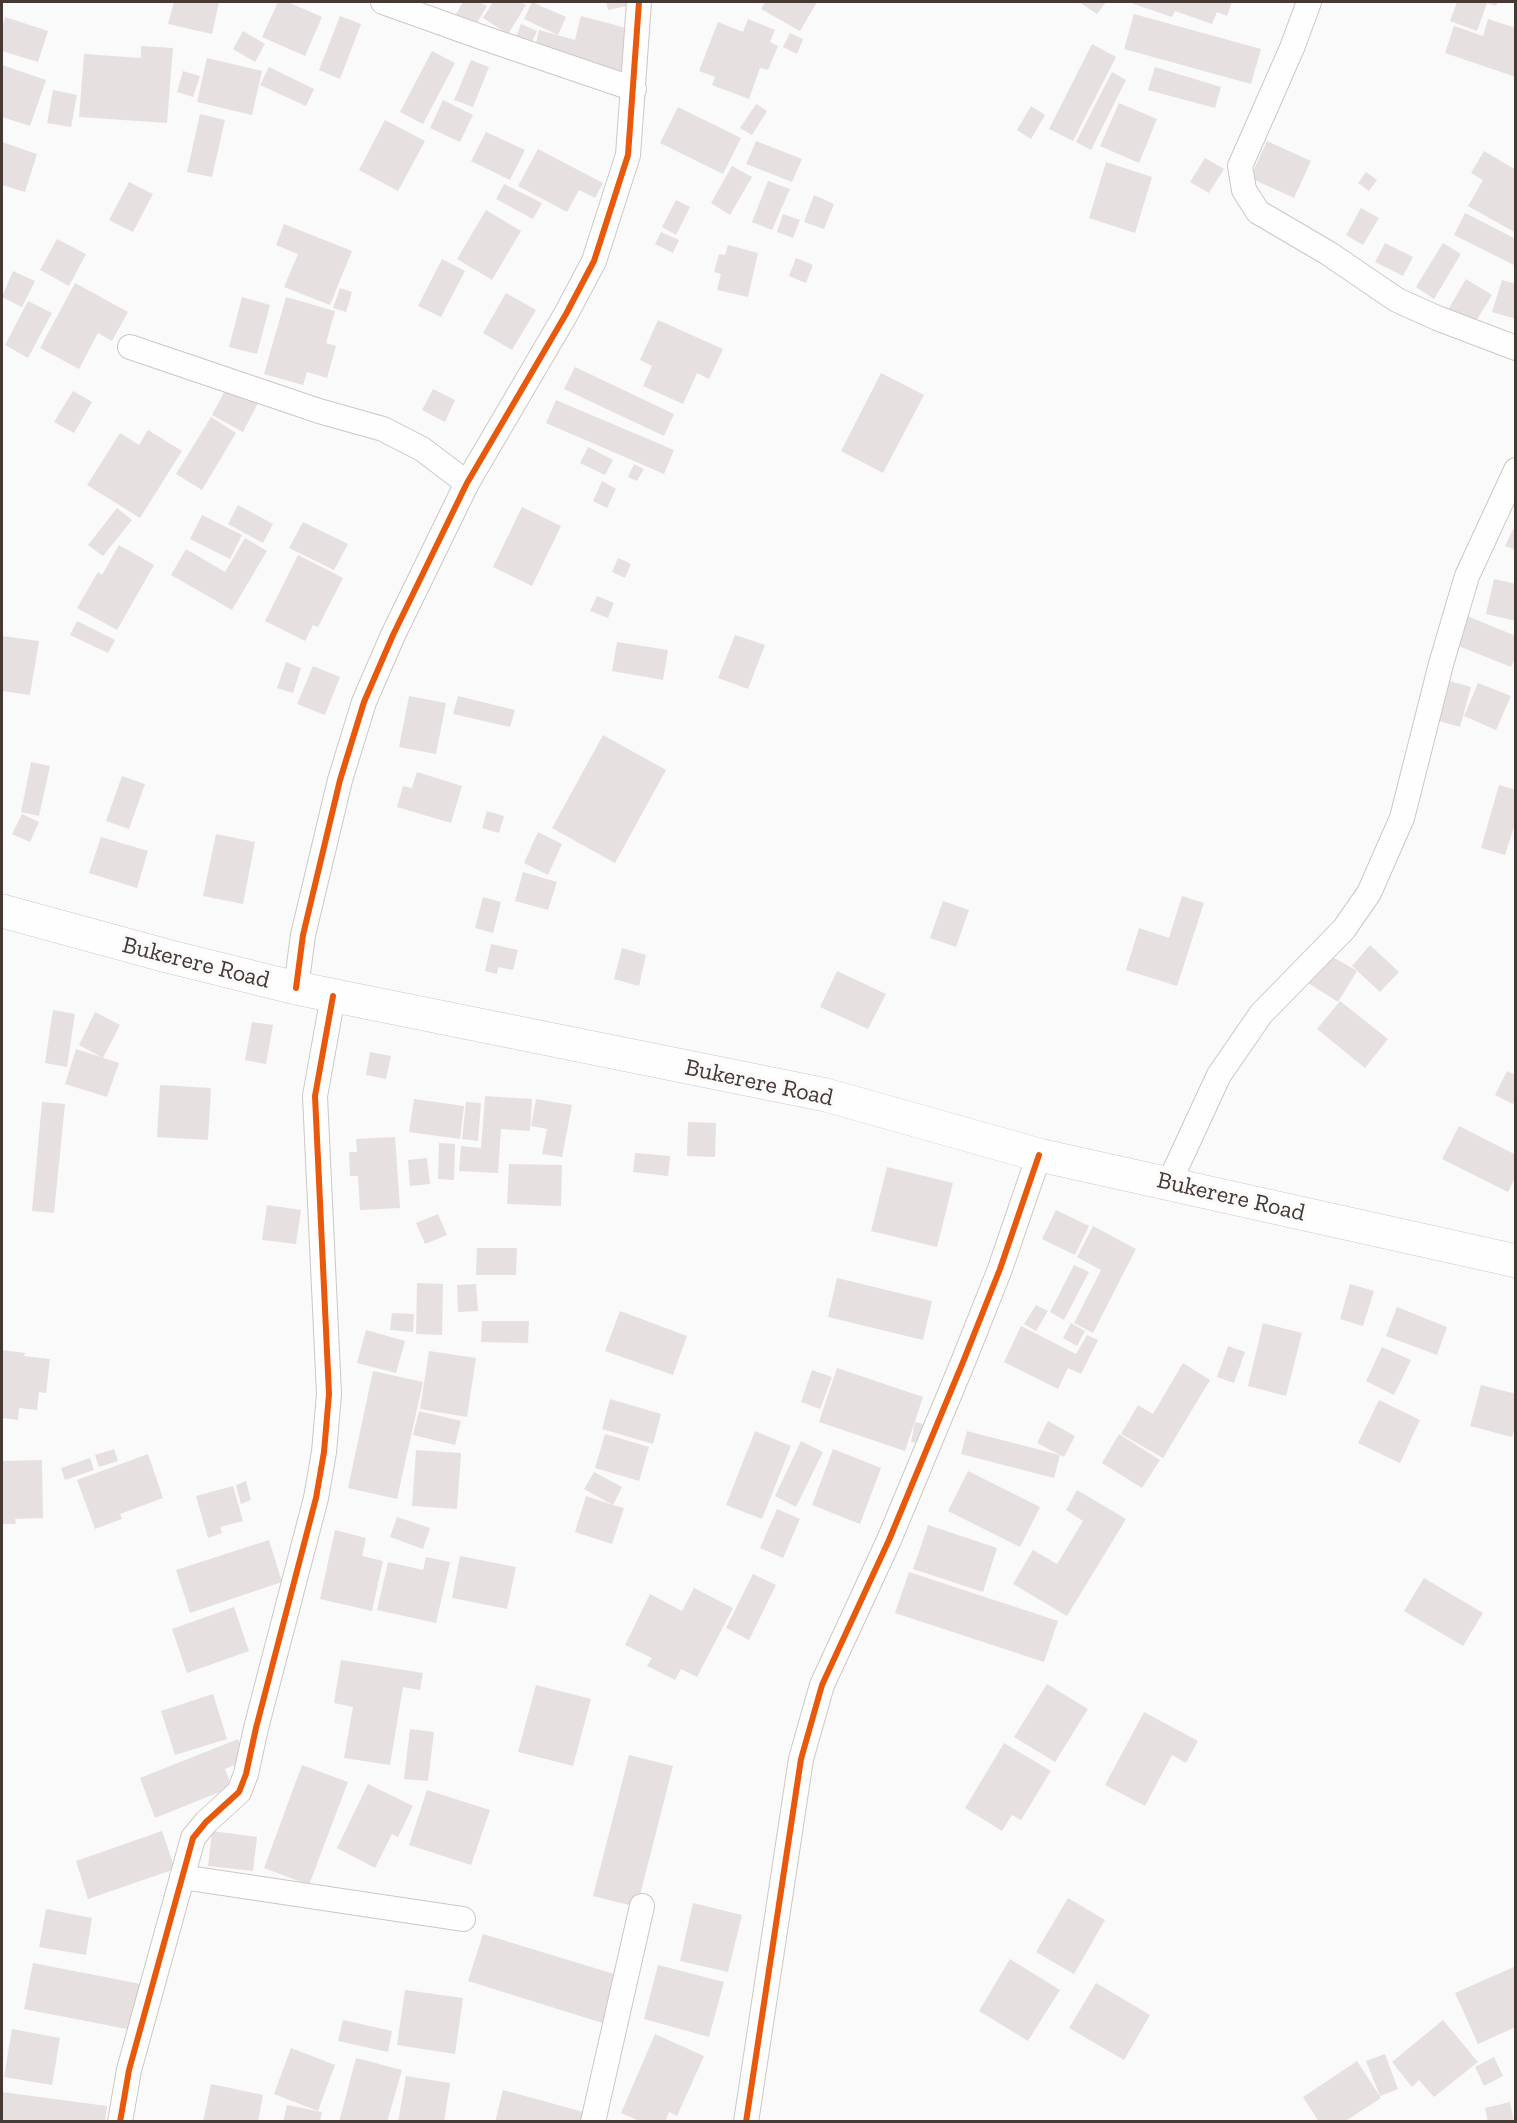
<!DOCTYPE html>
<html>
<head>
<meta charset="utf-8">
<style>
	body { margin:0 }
	#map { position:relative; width:1517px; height:2123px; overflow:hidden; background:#fafafa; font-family:"Zilla Slab",serif }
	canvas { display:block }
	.frame { position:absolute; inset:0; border:3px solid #463833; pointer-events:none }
</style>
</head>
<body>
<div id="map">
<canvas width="1517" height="2123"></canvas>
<div class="frame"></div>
</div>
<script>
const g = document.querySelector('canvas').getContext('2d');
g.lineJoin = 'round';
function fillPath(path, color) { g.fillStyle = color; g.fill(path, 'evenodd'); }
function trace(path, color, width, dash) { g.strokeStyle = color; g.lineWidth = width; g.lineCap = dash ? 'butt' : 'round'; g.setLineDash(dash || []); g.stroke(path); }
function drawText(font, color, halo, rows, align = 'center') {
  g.font = font + ' "Zilla Slab",serif'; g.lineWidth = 6; g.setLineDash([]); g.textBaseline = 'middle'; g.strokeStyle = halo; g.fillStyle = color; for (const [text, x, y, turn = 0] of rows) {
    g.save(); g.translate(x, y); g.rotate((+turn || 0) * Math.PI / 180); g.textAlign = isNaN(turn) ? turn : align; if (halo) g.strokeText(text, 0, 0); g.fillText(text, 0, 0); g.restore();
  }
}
const building = new Path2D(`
	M174,2H219L212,34L168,24Z
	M278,2H288L322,17L305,56L262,37Z
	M463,2H479L487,6L472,31L453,19Z
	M493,2H520L526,5L508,34L483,18Z
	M532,2L566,17L558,35L524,19Z
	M606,2H631L632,5L608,10Z
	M765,2H817L800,31L761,9Z
	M1079,2H1106L1097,14Z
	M1128,2H1232L1227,16L1217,12L1212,24L1175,11L1172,17Z
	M1457,2H1498L1496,6L1487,3L1477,31L1450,21Z
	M1134,14L1261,49L1251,84L1124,49Z
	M340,16L361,24L340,79L319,70Z
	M581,16L634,30L622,71L535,47L539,30L575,40Z
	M5,17L48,31L38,62L2,51V28Z
	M748,19L775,30L770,42L778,46L768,70L760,68L749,99L712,85L715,77L699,71L718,22L743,32Z
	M1488,19L1516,28V77L1445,53L1454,26L1483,36Z
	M521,24L537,31L528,51L513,44Z
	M243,31L265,44L255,62L233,49Z
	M790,33L803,39L797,54L783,47Z
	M1092,44L1116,57L1073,141L1049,129Z
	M141,46L173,48L167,123L79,117L84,54L141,58Z
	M432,51L455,63L423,124L400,112Z
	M207,58L262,71L252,115L197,102Z
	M471,60L489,67L473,107L454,100Z
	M2,65L46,80L30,126L2,117Z
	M269,67L314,89L306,106L260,85Z
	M1155,67L1221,87L1215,108L1148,90Z
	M183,71L200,76L193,97L177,92Z
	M1112,72L1126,80L1091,150L1076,142Z
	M53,90L77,95L71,127L47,123Z
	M443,100L473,115L460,142L430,128Z
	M1119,103L1157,119L1139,163L1100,146Z
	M756,104L767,111L752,135L740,128Z
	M1031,106L1045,115L1031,139L1017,130Z
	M678,107L741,138L723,174L660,143Z
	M200,114L225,120L212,177L187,172Z
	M385,120L425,141L398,191L359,170Z
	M486,132L525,150L510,180L471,161Z
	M756,141L802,159L792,182L746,164Z
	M1267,141L1311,161L1294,198L1250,178Z
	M2,142L37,154L25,192L2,185Z
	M538,149L603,183L595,198L579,190L567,212L518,186Z
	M1484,151L1516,170V233L1468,206L1483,180L1471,173Z
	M1205,158L1224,169L1209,193L1190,182Z
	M1106,162L1152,177L1135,233L1089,218Z
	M732,166L752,177L730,215L711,203Z
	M1366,172L1377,180L1369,191L1358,183Z
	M768,181L790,189L772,230L752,222Z
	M129,182L153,194L133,232L109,220Z
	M504,184L542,203L533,219L496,199Z
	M814,195L834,204L824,229L804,222Z
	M676,200L690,207L676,235L662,227Z
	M1361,208L1379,218L1363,245L1346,235Z
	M486,210L521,231L492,280L457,259Z
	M1465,213L1516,239V266L1454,235Z
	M783,214L800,220L793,238L777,232Z
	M284,224L352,251L330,305L284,287L298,254L276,245Z
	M661,232L679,240L673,253L655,244Z
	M57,239L86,254L69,286L40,270Z
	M1385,243L1413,257L1403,276L1375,262Z
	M1443,243L1461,254L1434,299L1416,287Z
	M728,245L758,253L748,297L717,290L721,274L714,272L719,254L725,255Z
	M796,258L813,265L806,283L789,276Z
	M442,259L465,271L441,317L418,306Z
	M13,271L35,281L22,307L2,297Z
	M1466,279L1492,295L1473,326L1448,310Z
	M1502,280L1516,284V319L1492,312Z
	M75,283L128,312L112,341L98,333L79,369L40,348Z
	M340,288L352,292L346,312L333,308Z
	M506,293L536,310L512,350L483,333Z
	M242,297L270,305L257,354L229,347Z
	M286,297L335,311L326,343L336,346L327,378L307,372L303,385L264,374Z
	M28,301L52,313L28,358L5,345Z
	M658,320L723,349L709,379L697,373L683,404L643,386L652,366L640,360Z
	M575,367L674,414L664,436L564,389Z
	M881,373L924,395L883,473L841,451Z
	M228,385L259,401L243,432L212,415Z
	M433,389L455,400L445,422L422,410Z
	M73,391L92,402L74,433L54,422Z
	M556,400L674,450L664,474L546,423Z
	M211,417L236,433L202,490L176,474Z
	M148,430L182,451L140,518L87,485L120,433L139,445Z
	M588,447L613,460L605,475L580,463Z
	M634,464L644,469L637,481L628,477Z
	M602,481L616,489L607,508L593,501Z
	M238,505L273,524L263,543L228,524Z
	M522,507L561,526L532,586L493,567Z
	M117,508L132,520L103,556L88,545Z
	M202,515L242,535L230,559L190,539Z
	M303,522L348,544L334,570L289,548Z
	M1513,529L1516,530V550L1505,546Z
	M245,538L267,551L232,610L171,575L186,549L225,572Z
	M119,545L154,565L117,630L77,608L98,572L102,575Z
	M298,555L343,578L318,627L313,625L305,641L265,621Z
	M618,558L631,564L625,578L612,572Z
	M1494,579L1516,584V621L1486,614Z
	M597,596L614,603L608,618L590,611Z
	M1467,616L1516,636V656L1511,667L1456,645Z
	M77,621L115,640L108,653L70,635Z
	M735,635L765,645L748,689L718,678Z
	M2,636L39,641L30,695L2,691Z
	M617,642L668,650L663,680L612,671Z
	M286,662L301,668L293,693L277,688Z
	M313,666L340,677L325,715L297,704Z
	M1443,679L1471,687L1460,727L1432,719Z
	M1478,683L1511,696L1496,730L1464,716Z
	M409,696L446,703L436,754L399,747Z
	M458,696L515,710L510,727L453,714Z
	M603,735L666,770L615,863L552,828Z
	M31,762L50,766L39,816L21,812Z
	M417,772L462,786L451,823L397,807L403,786L412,788Z
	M122,776L145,784L129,829L106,821Z
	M1499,785L1516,790V821L1505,855L1481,848Z
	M487,811L504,816L499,833L482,828Z
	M22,814L39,822L30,842L12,834Z
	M538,832L562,844L548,875L524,863Z
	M216,834L255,842L243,904L203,896Z
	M101,837L148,851L137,888L89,873Z
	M523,872L557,882L548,910L515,901Z
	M1182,896L1204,903L1177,986L1126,970L1139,928L1169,938Z
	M483,897L501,902L493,933L475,928Z
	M943,901L969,910L956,947L930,938Z
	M491,944L518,950L513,970L498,967L497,974L485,971Z
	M1370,945L1399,972L1380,992L1352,966Z
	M622,948L646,955L639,986L614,979Z
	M1326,953L1357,971L1338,1002L1308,983Z
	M837,971L886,994L868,1029L820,1007Z
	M1340,1001L1388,1039L1365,1068L1317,1029Z
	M53,1010L75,1014L67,1067L45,1063Z
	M95,1012L120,1025L103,1058L79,1045Z
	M252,1022L273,1025L266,1064L245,1060Z
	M76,1049L119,1063L107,1097L65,1084Z
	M370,1052L391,1056L386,1079L366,1075Z
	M1507,1071L1516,1075V1099L1513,1104L1495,1095Z
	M160,1085L211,1088L208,1140L157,1137Z
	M485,1096L532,1099L530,1131L501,1129L498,1173L459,1171L461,1146L481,1148Z
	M414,1099L464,1106L460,1139L409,1132Z
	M536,1099L572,1105L562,1157L542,1154L547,1129L531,1126Z
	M42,1102L65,1104L54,1213L32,1211Z
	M466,1102L481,1103L478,1141L462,1139Z
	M688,1122L716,1123L715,1157L687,1156Z
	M1459,1126L1516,1155V1176L1508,1192L1442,1159Z
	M395,1137L400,1208L360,1210L358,1176H350L349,1152H357L356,1139Z
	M439,1143L455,1144L454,1180L438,1179Z
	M635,1153L670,1156L668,1176L633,1172Z
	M427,1158L430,1184L410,1186L408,1160Z
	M509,1164L562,1165L561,1206L507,1204Z
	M887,1167L953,1183L937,1247L871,1231Z
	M267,1205L301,1210L296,1244L262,1240Z
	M1056,1210L1089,1226L1075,1255L1042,1239Z
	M438,1214L447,1235L425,1244L416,1223Z
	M1093,1226L1136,1249L1093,1333L1074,1323L1101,1270L1077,1257Z
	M477,1248H517L516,1275H476Z
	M1074,1265L1089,1272L1064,1320L1050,1312Z
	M837,1278L932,1301L923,1340L828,1317Z
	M417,1283L443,1284L442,1335L416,1334Z
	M476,1284L478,1311L458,1312L457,1285Z
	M1350,1284L1374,1291L1363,1326L1340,1319Z
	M1036,1305L1048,1311L1036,1331L1024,1324Z
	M1397,1307L1447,1327L1437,1355L1386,1336Z
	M620,1311L687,1336L673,1375L605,1351Z
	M392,1313L414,1314L413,1332L390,1330Z
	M482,1321H529L528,1343L481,1342Z
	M1071,1323L1085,1331L1077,1346L1063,1338Z
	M1263,1323L1302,1333L1286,1396L1248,1386Z
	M1021,1326L1076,1354L1087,1335L1098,1340L1081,1374L1068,1368L1058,1389L1004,1362Z
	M366,1330L405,1341L396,1373L357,1363Z
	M1228,1346L1245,1352L1234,1383L1217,1377Z
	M1382,1347L1411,1360L1394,1395L1366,1381Z
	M2,1350L25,1353L24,1356L50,1359L46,1393L39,1392L37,1410L19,1408L18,1420L2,1418Z
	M429,1351L476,1358L467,1417L420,1409Z
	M1183,1363L1210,1380L1163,1458L1121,1434L1138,1405L1153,1414Z
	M837,1368L923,1397L905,1451L819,1422Z
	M812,1370L832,1377L820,1409L801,1402Z
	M373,1371L423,1382L397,1499L348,1488Z
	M1481,1385L1516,1394V1423L1512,1437L1470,1426Z
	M610,1399L661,1414L653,1444L602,1429Z
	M1379,1400L1420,1420L1400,1463L1358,1443Z
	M419,1411L461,1421L455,1445L413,1435Z
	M1048,1421L1075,1436L1064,1457L1037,1443Z
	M915,1422L927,1425L923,1444L911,1442Z
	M755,1431L791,1446L762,1519L726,1505Z
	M967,1431L1060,1455L1054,1478L961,1454Z
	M605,1434L649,1447L639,1481L595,1468Z
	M1119,1434L1160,1460L1142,1488L1102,1463Z
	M801,1441L823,1452L796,1507L775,1496Z
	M114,1449L118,1461L99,1467L95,1455Z
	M833,1449L881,1468L860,1524L812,1505Z
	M416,1450L461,1453L457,1509L412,1506Z
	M148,1454L163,1498L120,1514L122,1519L95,1529L77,1480Z
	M90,1458L94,1470L65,1480L61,1468Z
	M42,1460L43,1518L15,1519L16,1524H2V1461Z
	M968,1471L1040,1507L1020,1547L948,1511Z
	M594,1472L622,1487L613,1505L624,1508L612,1544L575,1532L586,1496L613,1505L584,1489Z
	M246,1481L251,1500L241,1504L236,1485Z
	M233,1486L243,1521L220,1527L222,1533L208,1538L196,1496Z
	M1077,1490L1126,1519L1067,1616L1013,1584L1033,1550L1057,1564L1083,1521L1066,1510Z
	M777,1509L800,1519L783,1558L760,1548Z
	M397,1517L430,1528L423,1549L390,1537Z
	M928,1525L997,1548L983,1592L913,1569Z
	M335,1530L366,1538L362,1556L383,1561L372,1611L320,1599Z
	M269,1540L282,1582L190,1613L176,1570Z
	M460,1556L516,1567L507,1609L452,1598Z
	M426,1557L450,1562L436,1623L377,1610L388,1562L423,1570Z
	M909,1572L1058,1621L1044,1662L895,1613Z
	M753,1574L776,1585L749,1640L726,1628Z
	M1424,1578L1483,1613L1463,1646L1404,1611Z
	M694,1588L733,1608L697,1677L681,1669L675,1680L647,1666L652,1658L625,1645L650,1594L682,1611Z
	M234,1607L249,1651L187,1673L172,1629Z
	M341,1660L423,1673L420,1690L403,1687L390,1765L344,1758L353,1707L334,1703Z
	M1047,1684L1088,1709L1055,1762L1014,1737Z
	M536,1685L591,1699L573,1766L518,1752Z
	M213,1694L227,1739L175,1755L161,1711Z
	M1144,1712L1198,1741L1186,1763L1172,1755L1145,1806L1105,1785Z
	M410,1729L434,1732L428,1781L404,1779Z
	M238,1739L247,1760L225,1769L232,1787L155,1818L140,1778Z
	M1004,1743L1051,1771L1021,1820L1012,1815L1002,1831L965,1808Z
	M629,1755L673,1766L637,1907L593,1896Z
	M302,1765L348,1782L309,1885L264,1868Z
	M368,1784L413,1806L398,1837L392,1834L375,1868L337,1848Z
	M427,1790L490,1810L471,1865L409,1845Z
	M162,1831L175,1869L88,1899L76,1861Z
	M212,1831L257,1837L253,1871L208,1866Z
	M1068,1898L1105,1920L1074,1974L1036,1952Z
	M693,1903L742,1915L728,1972L680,1961Z
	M46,1909L92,1918L86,1955L39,1947Z
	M483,1934L624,1977L609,2025L468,1981Z
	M1010,1959L1060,1990L1028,2041L979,2011Z
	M33,1963L141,1984L132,2030L24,2009Z
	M658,1965L724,1982L709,2037L644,2019Z
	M1516,1966V2027L1478,2044L1455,1993Z
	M1096,1983L1150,2015L1124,2060L1069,2028Z
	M405,1990L463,1998L455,2054L397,2045Z
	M343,2020L392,2031L388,2052L338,2041Z
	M1443,2020L1478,2062L1434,2097L1419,2080L1412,2087L1392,2062Z
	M12,2029L60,2038L52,2085L4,2077Z
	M655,2034L704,2056L677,2116L669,2112L665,2122H642L621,2113Z
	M291,2048L335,2065L318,2111L274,2094Z
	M1385,2054L1398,2089L1380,2096L1366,2061Z
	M1494,2057L1503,2076L1484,2086L1475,2067Z
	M356,2058L402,2070L387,2122H339Z
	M1357,2061L1381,2098L1344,2122H1319L1303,2097Z
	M406,2076L450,2083L444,2122H398Z
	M211,2084L263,2095L258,2122H203Z
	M503,2090L591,2114L589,2122H495Z
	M2,2092L107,2106L105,2122H2Z
	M1510,2102L1514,2122H1488L1485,2108Z
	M287,2105L322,2112L320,2122H283Z`);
const street = new Path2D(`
	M383,2L481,37L634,89
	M1309,2L1292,48L1240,166L1244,190L1258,212L1328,253L1397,300L1437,318L1516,348
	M130,347L319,411L383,429L422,449L467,483
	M296,988L303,935L340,780L364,702L393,635L467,483L566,314L594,261L628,155L639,2
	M1169,1183L1219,1075L1261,1014L1344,929L1369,893L1402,818L1441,664L1467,576L1516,470
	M182,1877L463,1919
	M120,2122L129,2070L193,1838L206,1822L239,1792L246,1774L256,1728L316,1498L324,1452L329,1394L315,1096L333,996
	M593,2122L642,1906
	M746,2122L801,1759L822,1685L889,1540L963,1362L1000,1269L1039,1155`);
const secondary = new Path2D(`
	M2,911L167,956L296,988L826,1095L1039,1155L1516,1261`);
const cycleway = new Path2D(`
	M296,988L303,935L340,780L364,702L393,635L467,483L566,314L594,261L628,155L639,2
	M120,2122L129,2070L193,1838L206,1822L239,1792L246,1774L256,1728L316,1498L324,1452L329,1394L315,1096L333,996
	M746,2122L801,1759L822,1685L889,1540L963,1362L1000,1269L1039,1155`);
const streetNames = [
	["Bukerere Road",196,963,14],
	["Bukerere Road",759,1083,12],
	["Bukerere Road",1231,1197,13]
];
fillPath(building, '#e7e0e1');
trace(street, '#cdc7c5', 26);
trace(secondary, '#cdc7c5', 34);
trace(street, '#fefefe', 24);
trace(secondary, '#fefefe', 33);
trace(cycleway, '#e8590c', 6);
drawText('24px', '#463833', '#fafafa', streetNames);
</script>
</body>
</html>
